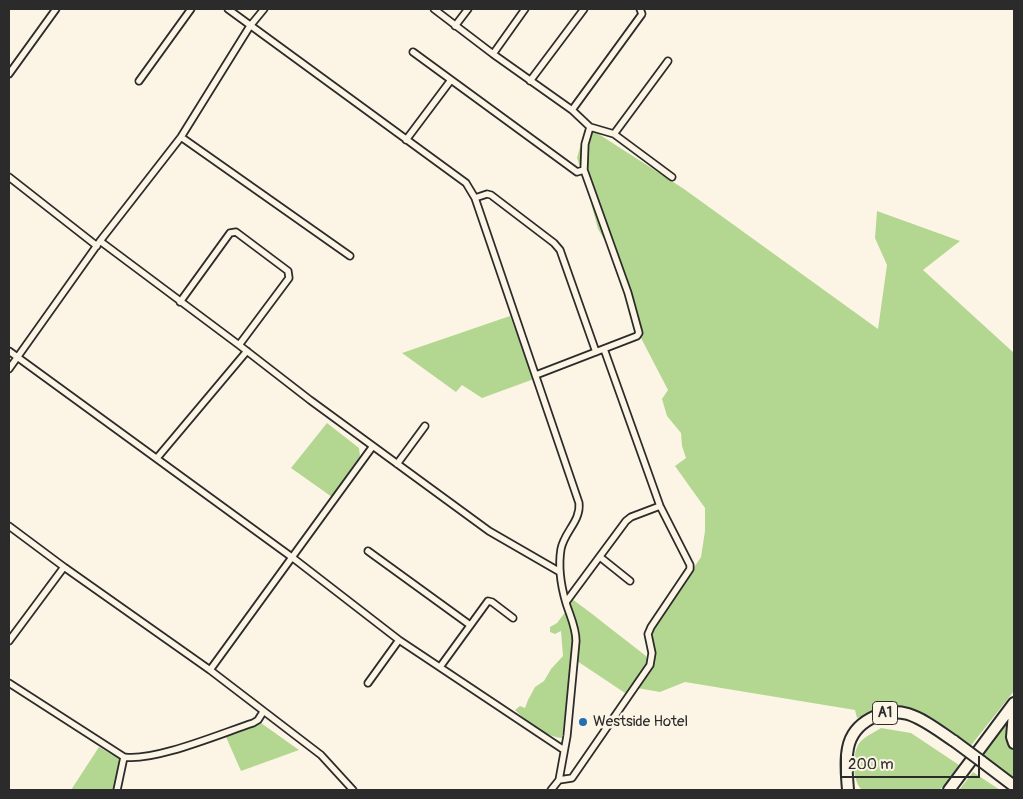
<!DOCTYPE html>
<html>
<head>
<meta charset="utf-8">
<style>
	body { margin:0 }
	#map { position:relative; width:1023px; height:799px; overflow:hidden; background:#fcf5e5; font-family:Pangolin,sans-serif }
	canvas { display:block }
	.frame { position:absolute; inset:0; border:10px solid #2b2b2b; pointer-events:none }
	.scale { position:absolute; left:840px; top:756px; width:140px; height:22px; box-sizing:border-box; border:2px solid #2b2b2b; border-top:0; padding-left:6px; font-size:15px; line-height:18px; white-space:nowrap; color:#2b2b2b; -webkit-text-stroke:4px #fcf5e5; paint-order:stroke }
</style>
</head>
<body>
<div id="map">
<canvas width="1023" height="799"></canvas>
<div class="frame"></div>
<div class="scale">200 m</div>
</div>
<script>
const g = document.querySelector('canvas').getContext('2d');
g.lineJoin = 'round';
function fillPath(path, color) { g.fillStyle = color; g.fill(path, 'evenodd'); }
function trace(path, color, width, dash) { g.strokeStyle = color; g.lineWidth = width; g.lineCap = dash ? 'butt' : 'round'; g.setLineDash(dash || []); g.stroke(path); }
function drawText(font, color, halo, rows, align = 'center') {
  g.font = font + ' Pangolin,sans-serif'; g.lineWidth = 5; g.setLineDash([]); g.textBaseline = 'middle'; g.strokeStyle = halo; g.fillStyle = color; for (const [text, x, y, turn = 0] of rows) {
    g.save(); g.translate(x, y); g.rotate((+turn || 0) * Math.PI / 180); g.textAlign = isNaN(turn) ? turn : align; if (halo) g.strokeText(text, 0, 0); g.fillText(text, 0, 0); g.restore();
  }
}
const green = new Path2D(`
	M584,133H597L684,189L878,329L887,265L875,238L877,211L960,241L923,270L1014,353V691L969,748L914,712L887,707L857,718L855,710L685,682L660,692L637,688L654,664L652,630L701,557L705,531V508L675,466L686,458L682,446L681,433L667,416L662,399L668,390L641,338L630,291L615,249L604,239L598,229L585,181L577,158Z
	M510,316L534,379L482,398L462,385L456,392L402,353Z
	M327,423L359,448L360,456L332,497L291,468Z
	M572,599C597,617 621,637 646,656L649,663L625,693L577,661L579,632L568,603Z
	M566,611L574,641L562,738C546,737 527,722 515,710L520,706L525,708L528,700L535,687L544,681L551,669L563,656L561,631L555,634L550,632V627L557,623Z
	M1009,718L1010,746L1014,751V782L981,755Z
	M261,723L299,750L241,771L226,737Z
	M881,728L911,733L959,765L949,784L938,790H862C852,781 851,751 861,741C866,736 875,732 881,728Z
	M99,747L121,760L114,790H71Z
	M973,772L1000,790H959Z`);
const minor = new Path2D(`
	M228,9L466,183L475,198L579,503C581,521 564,532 561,549C558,567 561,586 566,603C570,616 576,627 576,641L567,736L559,780L551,790
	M434,9L493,54L572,110L590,127L614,134L672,177
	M455,26L468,9
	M413,52L577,172L584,170
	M493,54L525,9
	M9,74L56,9
	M139,81L191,9
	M530,81L584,9
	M572,110L642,14L640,9
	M614,134L668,61
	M181,137L350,256
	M406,140L451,80
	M9,177L97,246
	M475,198L487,194L491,195L554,243L560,250L596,352
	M100,241L239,345L310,400L489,531L560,572
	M180,302L230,233L236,232L288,271L289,278L239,345
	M9,351L293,558L399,640L564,750
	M9,369L100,241L181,137L250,26L264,9
	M536,375L637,336L639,333L628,293L584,170L585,144L590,127
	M157,458L247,351
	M397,464L425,426
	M9,526L64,567L9,641
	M368,551L470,625
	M600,557L630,581
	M64,567L210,670L321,755L353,790
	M566,602L626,521L631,517L660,506
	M440,667L488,601L492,602L513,618
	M210,670L373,446
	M9,683L124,757C154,762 222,733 253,723L258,720L263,712
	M368,683L399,640
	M559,780L572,778L650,665L652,653L648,634L651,627L690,569V565L660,506L604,349
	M117,790L124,757`);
const trunk = new Path2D(`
	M1014,713L1012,737L1014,743
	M981,761L1014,786
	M848,790C847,776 845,762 848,748C853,722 883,707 908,714C924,719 939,731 954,741
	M949,790L1014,703`);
const trunkBridge = new Path2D(`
	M954,741L981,761`);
const markers = [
	[583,722,5,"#1f6fb2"]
];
const shields = [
	[885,713,25]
];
const shieldNames = [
	["A1",885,713]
];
const poiNames = [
	["Westside Hotel",593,722]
];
fillPath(green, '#b3d791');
trace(minor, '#2b2b2b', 9);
trace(trunk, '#2b2b2b', 14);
trace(minor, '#fcf5e5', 5.5);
trace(trunk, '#fcf5e5', 10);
trace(trunkBridge, '#2b2b2b', 14, []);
trace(trunkBridge, '#fcf5e5', 10);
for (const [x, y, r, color] of markers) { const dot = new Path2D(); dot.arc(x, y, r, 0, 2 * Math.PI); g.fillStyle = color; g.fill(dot); trace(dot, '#fcf5e5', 2); }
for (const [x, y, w] of shields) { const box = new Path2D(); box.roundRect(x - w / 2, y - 11.5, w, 23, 4); g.fillStyle = '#fcf5e5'; g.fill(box); trace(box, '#2b2b2b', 1); }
drawText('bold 14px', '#2b2b2b', null, shieldNames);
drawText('15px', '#2b2b2b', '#fcf5e5', poiNames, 'left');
</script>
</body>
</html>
